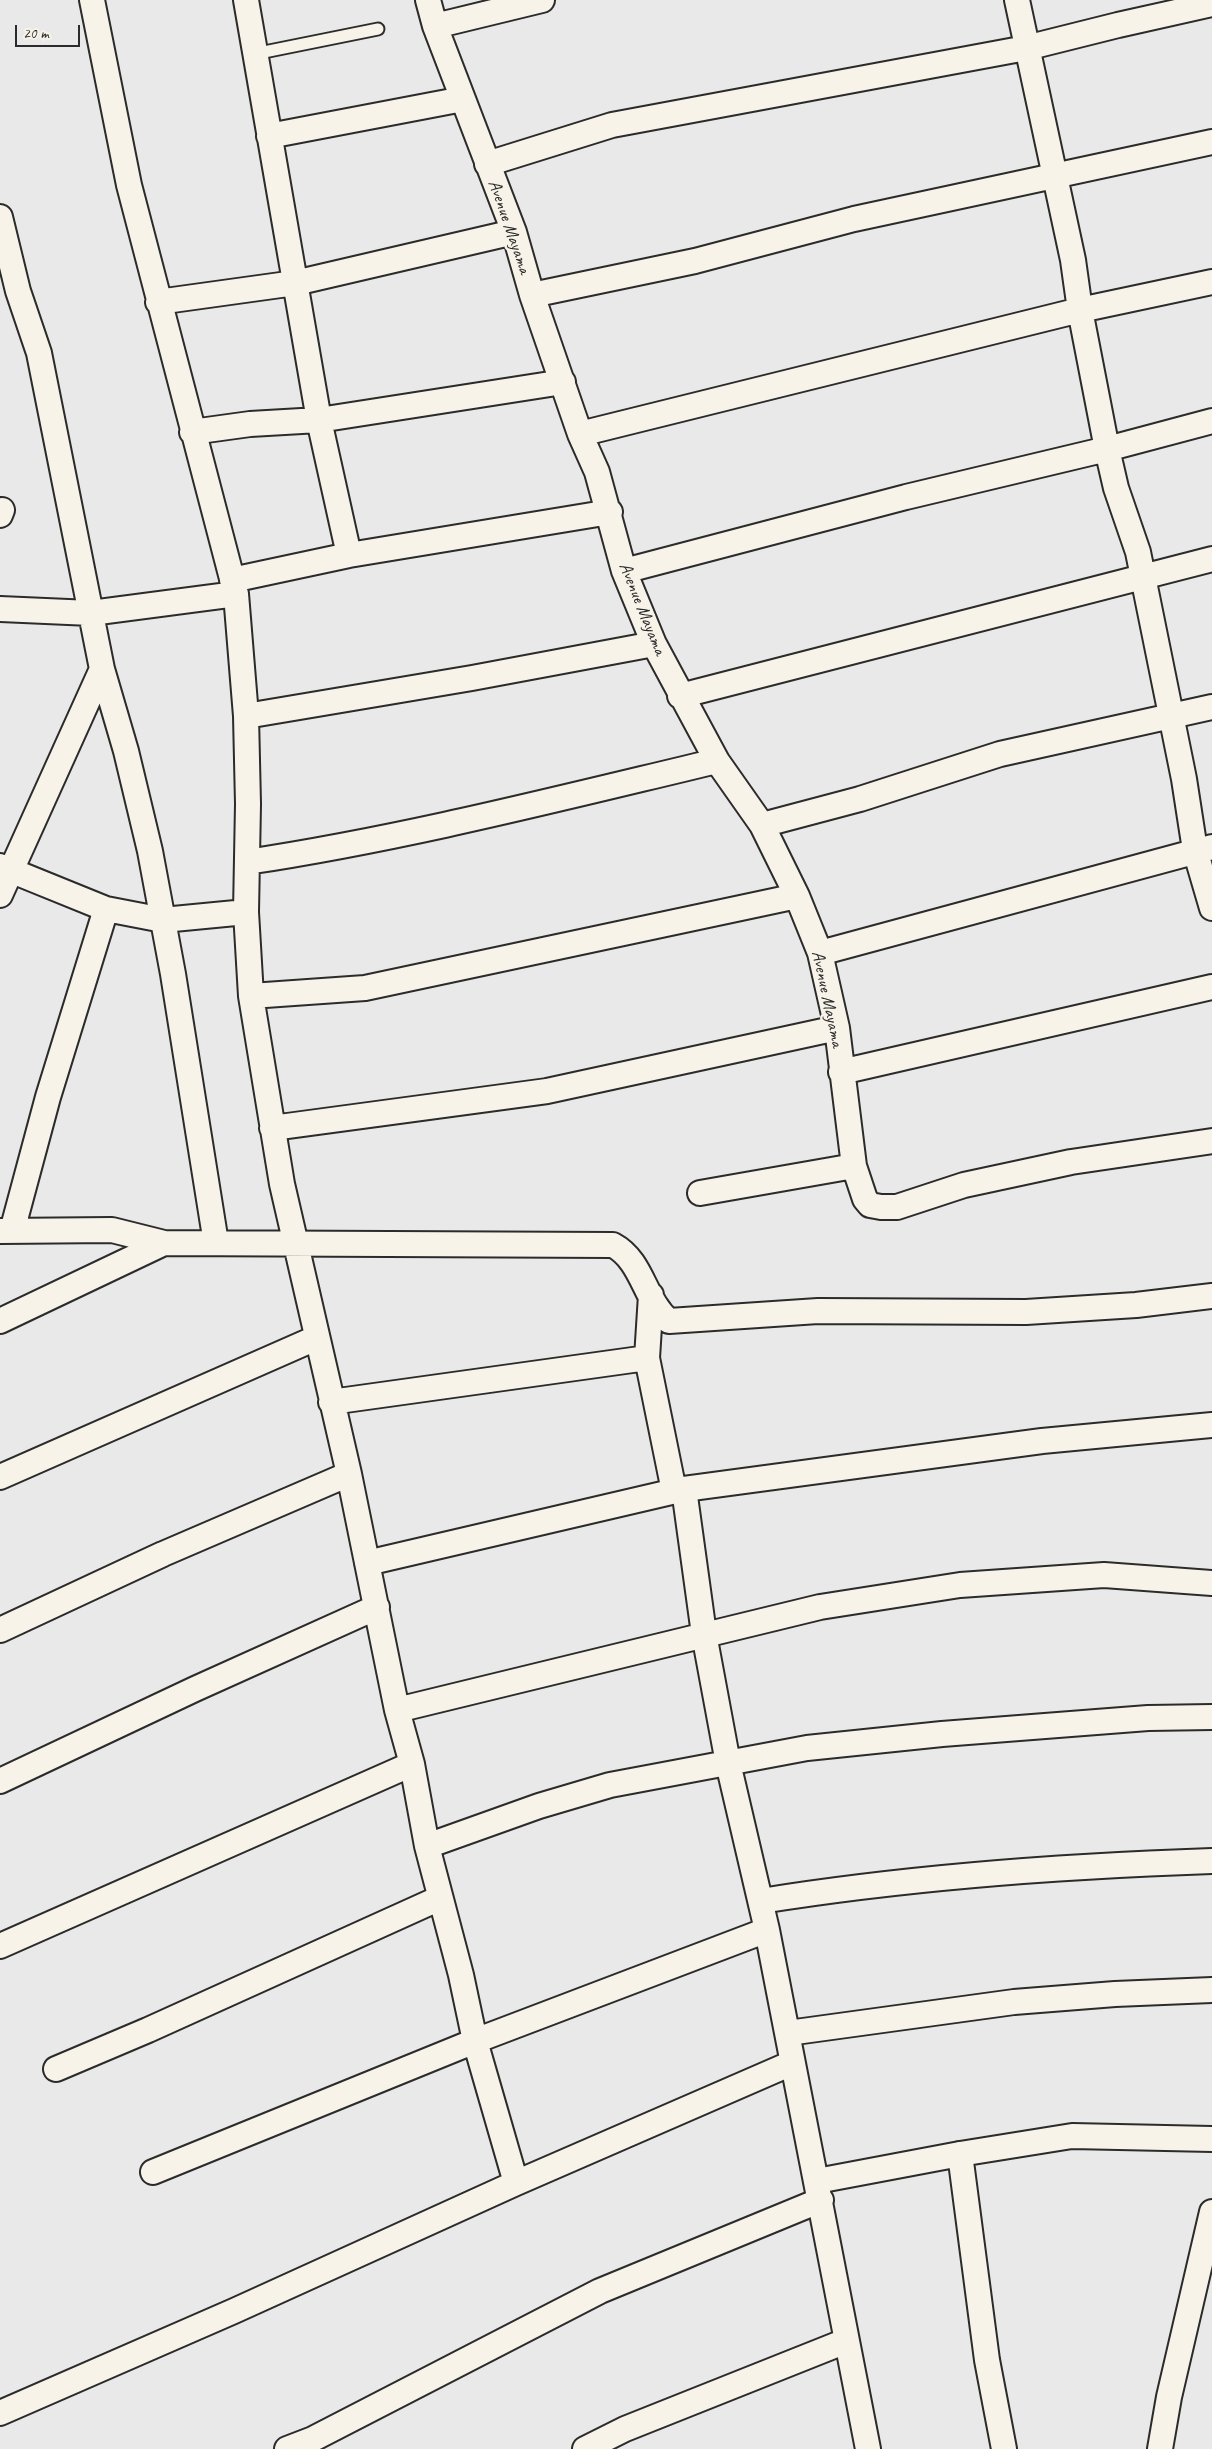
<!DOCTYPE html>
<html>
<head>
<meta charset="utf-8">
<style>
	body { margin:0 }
	#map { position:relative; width:1212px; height:2449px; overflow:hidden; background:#eae9ea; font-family:Caveat,sans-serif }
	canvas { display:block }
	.scale { position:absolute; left:15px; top:25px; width:65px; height:22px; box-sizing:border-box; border:2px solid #2b2b2b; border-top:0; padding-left:6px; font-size:15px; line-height:18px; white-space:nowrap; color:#2b2b2b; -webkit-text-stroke:4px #f7f3e8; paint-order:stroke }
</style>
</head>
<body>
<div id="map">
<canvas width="1212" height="2449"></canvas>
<div class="scale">20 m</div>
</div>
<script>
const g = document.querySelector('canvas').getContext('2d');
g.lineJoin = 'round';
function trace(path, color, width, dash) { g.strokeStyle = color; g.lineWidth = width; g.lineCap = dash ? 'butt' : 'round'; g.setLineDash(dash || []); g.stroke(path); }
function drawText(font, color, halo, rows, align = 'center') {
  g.font = font + ' Caveat,sans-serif'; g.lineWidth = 5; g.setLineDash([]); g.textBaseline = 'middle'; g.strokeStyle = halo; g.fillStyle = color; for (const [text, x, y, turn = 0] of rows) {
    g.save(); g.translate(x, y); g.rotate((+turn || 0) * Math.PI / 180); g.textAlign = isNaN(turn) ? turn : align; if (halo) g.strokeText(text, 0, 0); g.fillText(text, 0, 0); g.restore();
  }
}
const lane = new Path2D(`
	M254,54L378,29`);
const street = new Path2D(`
	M92,0L129,185L236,594L246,716L248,804L246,912L251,996L282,1184L349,1474L397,1710L412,1764L427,1846L461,1975L475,2041L516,2183
	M246,0L319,420L349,555
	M428,0L435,26L514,232L532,295L580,434L597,472L624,571L654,644L717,761L762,825L797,896L820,953L837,1028L854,1166L865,1199L870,1205L881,1207H897L964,1185L1071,1162L1212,1141
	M1017,0L1073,260L1080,310L1107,449L1116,488L1138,552L1184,779L1195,850L1212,908
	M435,26L542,0
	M269,136L463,99
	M487,164L612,125L1026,48L1118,25L1212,4
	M0,217L18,291L39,353L102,669L126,751L150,851L173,974L216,1243
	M532,295L695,261L854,219L1212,142
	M158,302L295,283L514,232
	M192,432L250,424L319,420L563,382
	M580,434L1080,310L1212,282
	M0,515L2,510
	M624,571L906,497L1107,449L1212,421
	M232,580L349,555L610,512
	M0,609L91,613L236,594
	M680,696L1212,559
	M246,716L472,678L654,644
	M762,825L860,799L1000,754L1212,707
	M247,862C406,838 561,798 717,761
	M0,866L106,909L163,920L246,912
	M0,895L102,669
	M820,953L1212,847
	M251,996L365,988L797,896
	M841,1072L1212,987
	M272,1128L547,1091L837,1028
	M700,1193L854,1166
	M0,1231L112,1230L164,1243L613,1245C643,1261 644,1300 669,1321L818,1311L1026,1312L1136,1305L1212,1296
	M12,1231L48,1097L106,909
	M651,1295L647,1358L674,1491
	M0,1321L164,1243
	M331,1402L647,1358
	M0,1477L316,1338
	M684,1489L704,1634L728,1763L767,1930L868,2449
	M367,1563L684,1489L1042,1441L1212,1425
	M0,1630L163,1554L349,1474
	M397,1710L820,1607L960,1585L1104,1575L1212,1583
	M0,1781L195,1689L377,1607
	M427,1846L539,1806L610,1785L807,1748L942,1734L1148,1718L1212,1717
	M761,1901C911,1877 1061,1866 1212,1861
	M0,1946L412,1764
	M788,2033L1014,2002L1115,1994L1212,1990
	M56,2069L148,2030L440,1898
	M960,2154L987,2360L1004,2449
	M153,2172L475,2041L767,1930
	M817,2181L960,2154L1072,2136L1212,2139
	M0,2413L234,2311L516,2183L792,2063
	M287,2449L313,2439L600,2291L821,2200
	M585,2449L625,2429L846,2341
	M1160,2449L1169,2397L1212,2212`);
const streetNames = [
	["Avenue Mayama",509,227,71],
	["Avenue Mayama",642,609,68],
	["Avenue Mayama",827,999,78]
];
trace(lane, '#2b2b2b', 15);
trace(street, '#2b2b2b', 28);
trace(lane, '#f7f3e8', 11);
trace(street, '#f7f3e8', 24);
drawText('18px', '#2b2b2b', '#f7f3e8', streetNames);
</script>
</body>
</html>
